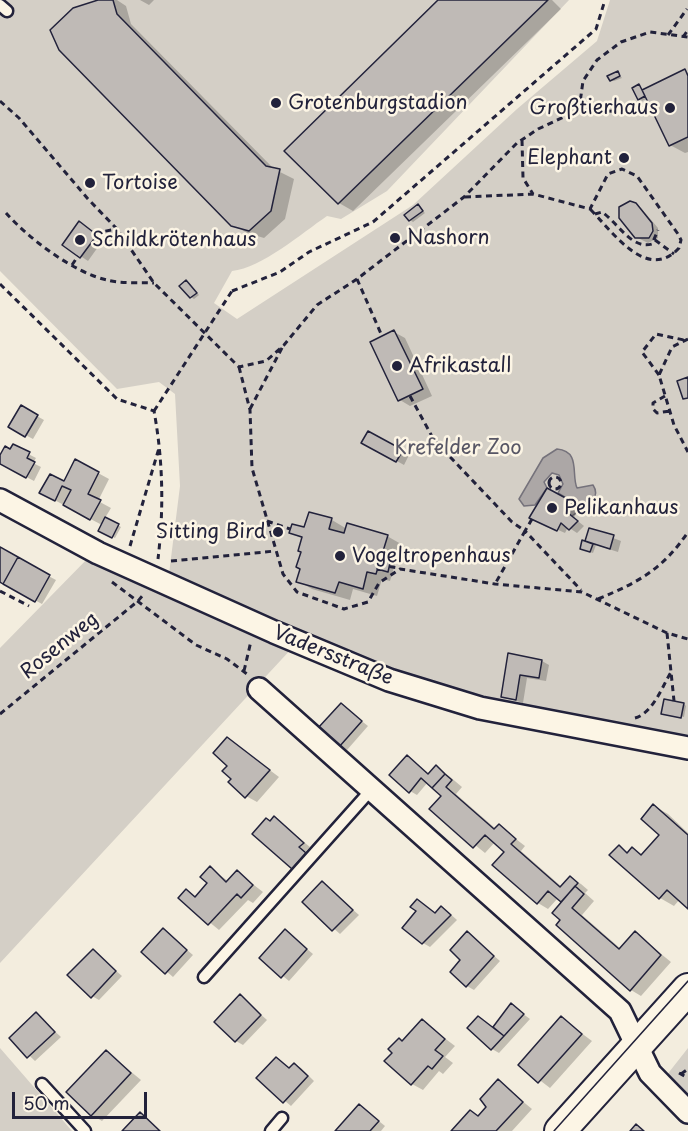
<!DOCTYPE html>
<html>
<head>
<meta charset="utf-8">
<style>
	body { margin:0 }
	#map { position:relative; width:688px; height:1131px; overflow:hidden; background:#f3edde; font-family:"Playpen Sans",sans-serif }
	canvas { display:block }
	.scale { position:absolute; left:12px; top:1092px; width:135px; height:27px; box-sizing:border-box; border:3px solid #22223b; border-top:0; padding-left:8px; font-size:18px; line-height:21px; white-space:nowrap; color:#22223b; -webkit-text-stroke:4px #fcf5e5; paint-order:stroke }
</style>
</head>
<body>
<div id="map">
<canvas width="688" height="1131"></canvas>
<div class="scale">50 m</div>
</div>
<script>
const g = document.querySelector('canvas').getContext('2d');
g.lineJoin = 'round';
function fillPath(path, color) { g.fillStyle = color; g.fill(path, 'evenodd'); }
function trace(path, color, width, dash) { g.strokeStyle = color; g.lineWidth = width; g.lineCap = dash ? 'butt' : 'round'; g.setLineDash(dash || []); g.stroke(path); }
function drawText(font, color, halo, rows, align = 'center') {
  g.font = font + ' "Playpen Sans",sans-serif'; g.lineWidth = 5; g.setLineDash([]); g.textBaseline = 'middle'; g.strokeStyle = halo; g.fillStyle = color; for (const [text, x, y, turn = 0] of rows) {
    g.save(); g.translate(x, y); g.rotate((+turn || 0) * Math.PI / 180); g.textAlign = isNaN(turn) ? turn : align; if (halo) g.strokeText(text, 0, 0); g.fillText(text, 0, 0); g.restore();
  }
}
const green = new Path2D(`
	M0,0H569L387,191L341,219L327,216C302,233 262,268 232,271L214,303L237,319L413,205L517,109L597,41L610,0H688V738L489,701L321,643L169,574L180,486L175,394L159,382L117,389L0,271Z
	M93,553L294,646L0,963V648Z
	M0,1048L72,1131H0Z
	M688,1048V1099L666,1076Z`);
const water = new Path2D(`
	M557,449C581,451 571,475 577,488L593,485C603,500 582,508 572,516L568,513L573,502L558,493L563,484L559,475L552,473L544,482L547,488L535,505L524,506L519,499L543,458Z`);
const shadow = new Path2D(`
	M104,0H117L126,6L131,24L274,169L294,179L285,219L264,238L247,233L232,224Z
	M140,0H154L149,5Z
	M440,0H552L561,9L353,211L339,203L286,151Z
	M685,71L688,73V152L685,153L670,145L647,96L639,92L638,94L646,99L642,101L634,89L639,86L644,91Z
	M618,73L622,78L614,81L611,80Z
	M634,203L641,208L658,228V238L648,243L636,237Z
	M418,206L425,213L413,222L410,220Z
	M86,227L103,240L88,261L64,245Z
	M189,284L199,295L194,299L191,297Z
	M394,332L405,338L432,396L410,406L400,400Z
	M21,407L44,420L33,439L10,427Z
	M368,433L409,455L404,465L363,442Z
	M13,446L36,458L33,463L41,467L34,481L0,463V458Z
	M76,461L109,479L98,501L111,508L105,518L121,527L115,538L100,530L102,525L41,493L65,483Z
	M547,490L579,507L574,518L584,526L577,533L568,527L565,533L538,521Z
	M310,513L332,520L347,529L387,536L401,544L390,581L382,579L377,596L353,589L350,600L312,589L298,581L302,569L303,539L291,533L305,529Z
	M590,529L621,541L618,552L596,545L593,553L584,550L593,544L587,540Z
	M0,550L56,580L42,604L0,581Z
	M510,655L542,661L549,665L546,681L527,678L523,703L502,696Z
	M684,704L686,706L684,717L664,713Z
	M341,705L368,726L347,750L340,746Z
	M228,739L279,777L257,802L246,796L233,779Z
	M407,757L429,774L436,767L443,771L462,787L456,794L496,829L499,826L525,846L521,851L562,887L570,878L581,884L588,890L585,893L594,901L582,915L621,949L635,933L671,962L641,996L631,990L562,920L563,902L558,898L548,909L538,903L506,852L495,842L485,853L431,809L443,796L428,782L417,795L410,791Z
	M654,806L668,814L688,833V907L680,899L674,906L660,898L619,847L629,853L633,849L643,855L661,835Z
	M274,818L310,847L305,852L312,858L300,872L293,867L271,823Z
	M210,868L228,881L237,872L263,892L253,903L248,900L219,930L180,898L186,891L197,897L209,883Z
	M322,883L359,915L340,934L304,902Z
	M417,900L436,914L448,912L457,920L430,947L423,943Z
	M163,930L193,955L173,977L143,951Z
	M285,931L313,954L289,981L261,958Z
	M467,933L500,961L474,990L467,986L462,960Z
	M93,951L122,976L99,1000L92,996Z
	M240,996L267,1020L243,1045L236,1041Z
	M511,1005L530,1019L499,1053L492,1049L493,1028Z
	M36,1014L61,1037L35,1061L11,1038Z
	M561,1018L592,1041L550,1088L520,1065Z
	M422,1021L455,1046L445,1057L453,1063L443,1074L439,1071L423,1090L412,1084L403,1042Z
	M107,1052L141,1080L102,1121L92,1115Z
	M276,1058L290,1069L294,1064L301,1068L314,1081L291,1106L258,1078Z
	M498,1081L532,1109L512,1131H453L479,1117L488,1107Z
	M360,1106L385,1126L381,1131H337Z`);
const building = new Path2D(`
	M98,0H113L117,14L266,166L280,169L271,211L249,231L231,226L59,50L50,30L73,8Z
	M438,0H548L338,204L284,151Z
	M685,69L688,76V137L669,146L642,90Z
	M618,71L620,76L610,81L607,76Z
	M639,84L645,96L638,100L632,88Z
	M630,201L636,203L652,223L653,231L649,238H635L619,218V207Z
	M418,204L423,211L409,221L404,215Z
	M79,221L97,235L80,258L62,245Z
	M186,280L197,293L190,298L179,286Z
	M394,330L423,389L398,401L370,342Z
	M688,377V398L683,399L677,381Z
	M21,405L38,415L25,437L8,427Z
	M368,431L403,450L396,462L361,443Z
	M13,444L30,452L27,458L35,462L26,478L0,464V455L5,446L10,449Z
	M75,459L99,472L88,494L101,500L90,520L63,505L71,490L62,486L55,501L39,493L50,474L64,481Z
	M547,488L573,502L568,513L578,521L569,530L561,523L557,531L529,518Z
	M309,512L332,518L329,529L344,533L347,523L388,535L376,574L367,572L363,589L339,582L335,593L296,582L300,569L296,567L301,552L298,551L302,537L289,533L292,524L304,527Z
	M105,517L119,524L112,538L98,531Z
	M589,528L614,535L610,549L585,541Z
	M582,540L593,544L590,552L580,549Z
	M0,547L18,557L3,584L0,582Z
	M18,557L50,575L35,602L3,584Z
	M380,560L390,563L388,572L377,569Z
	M508,653L542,660L539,678L520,675L516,700L501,697Z
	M664,699L684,703L681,718L661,714Z
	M341,703L362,721L339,747L318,728Z
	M227,737L270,770L245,798L228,782L231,779L222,771L227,766L213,753Z
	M407,755L428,774L436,765L445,774L432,788L421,778L409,793L389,775Z
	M445,774L452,780L446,787L494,829L499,824L516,839L511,844L560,887L570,876L578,883L561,902L548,891L537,904L492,865L504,852L485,835L473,848L429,809L441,796L432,788Z
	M653,804L688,835V909L667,890L659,899L609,855L619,845L627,853L632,847L641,855L659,835L641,819Z
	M274,816L304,843L299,847L306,853L292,869L252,834L266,818L270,821Z
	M210,866L226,882L237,870L253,885L241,898L237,894L208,925L178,898L186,889L195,897L207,883L200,877Z
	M322,881L353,910L332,931L302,902Z
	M575,886L584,894L572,908L619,949L635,931L661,955L630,991L556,925L560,920L552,913Z
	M417,899L435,913L441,906L451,915L422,944L402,928L416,911L410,907Z
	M163,928L187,950L165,974L141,952Z
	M285,929L307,949L281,978L259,958Z
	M467,931L494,956L466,987L450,972L460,960L450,950Z
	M93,949L116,971L91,998L67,975Z
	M240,994L261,1015L235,1042L214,1022Z
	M511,1003L524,1014L504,1036L493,1027Z
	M36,1012L55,1032L27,1058L9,1038Z
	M478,1016L504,1036L491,1050L467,1028Z
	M561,1016L582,1034L538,1083L518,1065Z
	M422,1019L445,1039L435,1050L443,1056L432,1069L428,1066L411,1085L384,1061L392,1053L388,1049L399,1038L402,1041Z
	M106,1050L131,1073L91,1116L66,1092Z
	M276,1057L289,1068L294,1063L308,1076L283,1103L256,1078Z
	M498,1079L523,1102L496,1131H451L470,1110L478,1116L486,1107L480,1099Z
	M359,1104L379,1121L370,1131H335Z
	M140,1112L160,1131H122Z
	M636,1124L644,1131H630Z`);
const path = new Path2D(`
	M668,35L687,9
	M683,37L688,30
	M0,101L19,118L88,199L117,229L154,283L239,367L266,361L284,345L317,305L357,279L464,197L517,143L538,129L579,110L632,112L649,105
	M579,110L583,81L597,60L621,42L650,32L688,37
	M522,140L523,178L533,194
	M465,197L533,194L590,209L608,174L622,169L637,176L678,234L681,240L679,248C647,283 612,231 590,209
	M6,213C28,238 74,273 107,280C121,284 139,282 154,283
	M595,214L602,212C618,223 632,250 652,244L658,230
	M95,233L117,229
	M655,240L674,254
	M72,265L78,256
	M357,279L382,336
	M0,284L117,399L154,411C163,460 164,509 158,559
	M232,291L280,272L309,252L373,222L596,29L605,0
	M688,339L672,347L659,375L674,425L688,452
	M239,367L250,410L252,468L283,574L297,592L344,609L368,602L379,583L400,569L495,584L582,592L667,633L688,639
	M659,375L642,352L656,334L684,340
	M410,396L434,440L512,522L525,531L495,584
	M665,396L653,403V409L657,413L670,411
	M250,409L283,346
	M549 483a6 6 0 1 1 12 0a6 6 0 1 1-12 0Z
	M532,519L525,531L581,590
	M267,521L290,529
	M130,546L159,448
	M171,561L275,551
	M379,565L398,568
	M112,582L196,645L227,659L247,674
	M0,591L29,606
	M598,599C639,582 663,569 688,532
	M667,633L674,701
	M244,671L251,641
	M0,714L138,601L144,594
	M635,718C653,713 662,687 671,672
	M679,1073L688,1078
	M681,1074L688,1069`);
const lane = new Path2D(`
	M0,5L7,11
	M204,977L371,790
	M42,1084L85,1131
	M271,1131L282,1118`);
const street = new Path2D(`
	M0,500L98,553L274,632L389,680L480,708L688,748
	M259,689L620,1011L650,1073L688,1112`);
const secondary = new Path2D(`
	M560,1131L688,989`);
const tram = new Path2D(`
	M554,1131L688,981`);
const pathBridge = new Path2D(`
	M154,411L232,291`);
const markers = [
	[276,103,6,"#22223b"],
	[670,108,6,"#22223b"],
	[624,158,6,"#22223b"],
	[90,183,6,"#22223b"],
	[395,238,6,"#22223b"],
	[80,240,6,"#22223b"],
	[397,366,6,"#22223b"],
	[552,508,6,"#22223b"],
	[278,532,6,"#22223b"],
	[340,556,6,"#22223b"]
];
const poiNames = [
	["Grotenburgstadion",288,103],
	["Großtierhaus",658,108,"right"],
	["Elephant",612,158,"right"],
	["Tortoise",102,183],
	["Nashorn",407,238],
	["Schildkrötenhaus",92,240],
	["Afrikastall",409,366],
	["Pelikanhaus",564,508],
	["Sitting Bird",266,532,"right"],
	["Vogeltropenhaus",352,556]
];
const parkNames = [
	["Krefelder Zoo",458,448]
];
const streetNames = [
	["Rosenweg",60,646,-39],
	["Vadersstraße",333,656,22]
];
fillPath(green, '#d4cfc6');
fillPath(water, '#aca7a6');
trace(water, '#75727b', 1.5);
fillPath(shadow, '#0003');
fillPath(building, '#bfbab6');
trace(building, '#22223b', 1.5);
trace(lane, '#22223b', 15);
trace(street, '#22223b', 26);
trace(secondary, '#22223b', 34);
trace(path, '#22223b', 3, [6, 4.5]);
trace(lane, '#fcf5e5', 10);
trace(street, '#fcf5e5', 21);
trace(secondary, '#fcf5e5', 30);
trace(tram, '#22223b', 1.5);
trace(pathBridge, '#22223b', 3, [6, 4.5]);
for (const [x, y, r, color] of markers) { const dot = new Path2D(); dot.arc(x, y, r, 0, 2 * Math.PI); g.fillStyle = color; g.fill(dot); trace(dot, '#fcf5e5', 2); }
drawText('20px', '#22223b', '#fcf5e5', poiNames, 'left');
drawText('20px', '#575665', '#fcf5e5', parkNames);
drawText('20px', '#22223b', '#fcf5e5', streetNames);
</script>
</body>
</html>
